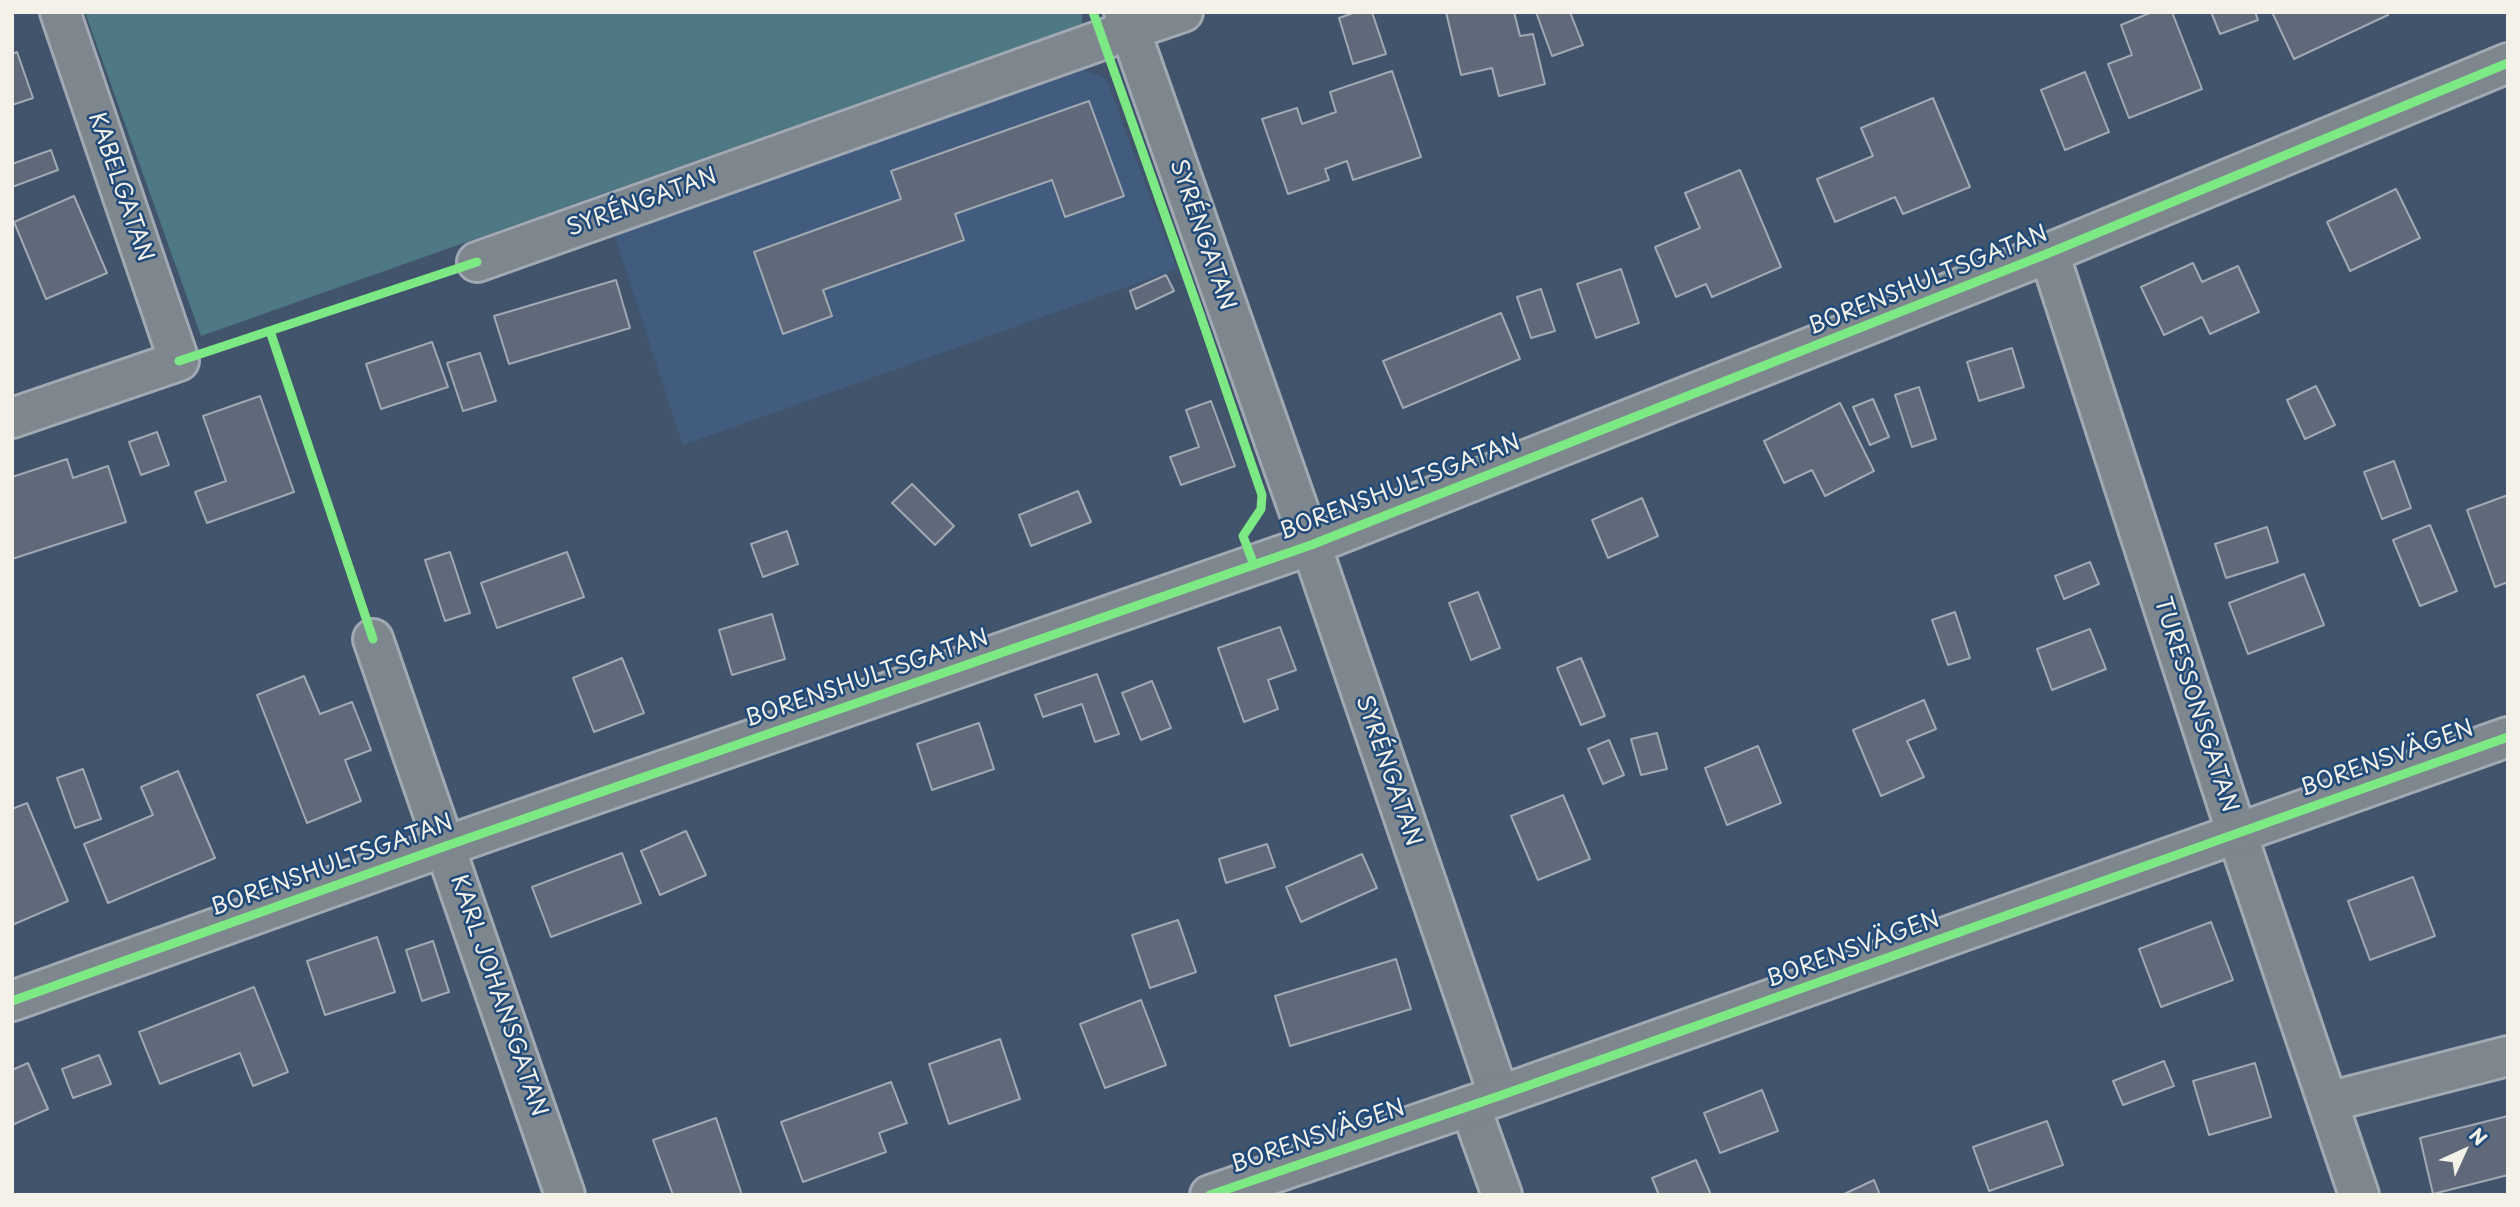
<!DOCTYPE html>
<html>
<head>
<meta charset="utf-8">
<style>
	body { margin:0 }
	#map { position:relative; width:2520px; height:1207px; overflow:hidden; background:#41546c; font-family:"Playpen Sans",sans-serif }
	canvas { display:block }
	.frame { position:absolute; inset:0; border:14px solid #f4f1e8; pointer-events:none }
	.north { position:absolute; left:2429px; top:1116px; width:70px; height:70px; -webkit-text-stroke:5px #1f4a7a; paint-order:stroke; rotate:45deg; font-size:19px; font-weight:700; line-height:28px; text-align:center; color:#f4f1e8 }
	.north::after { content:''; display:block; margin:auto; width:24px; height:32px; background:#f4f1e8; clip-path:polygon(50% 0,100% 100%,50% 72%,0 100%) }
</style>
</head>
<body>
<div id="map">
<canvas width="2520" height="1207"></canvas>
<div class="frame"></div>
<div class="north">N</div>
</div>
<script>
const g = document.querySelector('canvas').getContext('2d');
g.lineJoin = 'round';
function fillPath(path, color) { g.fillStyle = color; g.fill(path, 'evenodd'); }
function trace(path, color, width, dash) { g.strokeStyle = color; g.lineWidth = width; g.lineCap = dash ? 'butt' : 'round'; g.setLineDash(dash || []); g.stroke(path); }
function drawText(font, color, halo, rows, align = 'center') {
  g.font = font + ' "Playpen Sans",sans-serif'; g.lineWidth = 5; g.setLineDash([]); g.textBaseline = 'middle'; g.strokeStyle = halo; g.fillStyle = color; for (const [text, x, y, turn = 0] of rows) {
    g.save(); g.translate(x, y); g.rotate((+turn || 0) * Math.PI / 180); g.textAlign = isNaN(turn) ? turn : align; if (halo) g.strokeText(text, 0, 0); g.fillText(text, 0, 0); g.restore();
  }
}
const built = new Path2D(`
	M1075,66L1106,79L1177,269L683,445L614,234Z`);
const green = new Path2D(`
	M85,12H1082V24L201,336Z`);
const building = new Path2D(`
	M1356,12H1372L1386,54L1353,64L1339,18Z
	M1446,12H1514L1520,36L1533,34L1545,84L1499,96L1492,68L1461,75Z
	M1536,12H1570L1583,45L1552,56Z
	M2152,12H2172L2202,89L2129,118L2108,64L2132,55L2121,25Z
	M2211,12H2255L2258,20L2220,34Z
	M2272,12H2387L2388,15L2294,59Z
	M17,52L33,98L12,105V54Z
	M1392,71L1421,157L1353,180L1347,161L1325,169L1329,180L1288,194L1262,119L1297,108L1302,124L1336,112L1330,92Z
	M2085,72L2109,132L2065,150L2041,90Z
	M1933,98L1970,187L1903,214L1895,197L1835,222L1817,179L1873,156L1861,128Z
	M1089,101L1124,196L1065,217L1052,180L955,214L964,240L823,290L832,316L783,334L754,252L901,199L891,171Z
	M51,150L58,170L12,187V164Z
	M1740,170L1781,267L1712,297L1706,284L1676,297L1655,247L1700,228L1685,193Z
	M2396,189L2420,238L2350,271L2327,222Z
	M74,196L107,273L46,299L14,222Z
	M2193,263L2202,282L2238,266L2259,312L2210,334L2202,317L2164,335L2141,287Z
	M1621,269L1639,323L1596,338L1577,284Z
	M1166,275L1174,291L1136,309L1130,291Z
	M616,280L630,328L509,364L494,316Z
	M1541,289L1555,331L1531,338L1517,297Z
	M1501,313L1520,359L1403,408L1383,361Z
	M432,342L448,387L381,409L366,364Z
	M2012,348L2024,387L1979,401L1967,362Z
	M480,353L496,401L463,411L447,363Z
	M2316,386L2335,425L2305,439L2287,400Z
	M1919,387L1936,439L1912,447L1895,395Z
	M260,396L294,492L207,523L195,492L226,481L203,416Z
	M1873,399L1889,437L1870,445L1853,407Z
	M1211,401L1235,466L1181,485L1170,457L1199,447L1186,410Z
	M1840,403L1874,471L1825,496L1812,470L1784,483L1764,441Z
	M157,432L169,465L141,475L129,442Z
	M67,459L73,478L108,466L126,522L12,559V477Z
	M2394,461L2411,508L2382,519L2364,472Z
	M912,484L954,526L935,545L892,503Z
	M1078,491L1091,522L1031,546L1019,515Z
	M2508,495V582L2495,587L2467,510Z
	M1642,498L1658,536L1608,558L1592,520Z
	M2430,525L2457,591L2420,606L2393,540Z
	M2267,527L2278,562L2226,578L2215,544Z
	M787,531L798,564L763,577L751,544Z
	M450,552L470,613L445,621L425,560Z
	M567,552L584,597L497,628L481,583Z
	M2090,562L2099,584L2064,599L2055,576Z
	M2304,574L2324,625L2248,654L2229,603Z
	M1478,592L1500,648L1471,660L1449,603Z
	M1955,612L1970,658L1948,665L1932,620Z
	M772,614L785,659L732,675L719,630Z
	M1280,627L1296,670L1268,680L1278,709L1244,722L1218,648Z
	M2090,629L2106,669L2052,690L2037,649Z
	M622,658L644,713L594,732L573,678Z
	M1581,658L1605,716L1581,725L1557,668Z
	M1097,674L1119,734L1095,742L1082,704L1043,717L1035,695Z
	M304,676L320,714L352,702L371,750L345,760L361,801L307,823L257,695Z
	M1152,681L1171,728L1141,740L1122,693Z
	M1924,700L1936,729L1907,741L1924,777L1881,796L1853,730Z
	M979,723L994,769L932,790L917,744Z
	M1657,733L1667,769L1641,775L1631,739Z
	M1609,740L1624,775L1603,784L1588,749Z
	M1758,746L1781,803L1727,825L1705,768Z
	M83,769L101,819L75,828L57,778Z
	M178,771L215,858L108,903L84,844L153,815L141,787Z
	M1563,795L1590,859L1538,880L1511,816Z
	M27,803L68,901L12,925V809Z
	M686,831L706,875L660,895L641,851Z
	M1267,844L1275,867L1226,883L1219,859Z
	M622,853L641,903L551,937L532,887Z
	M1362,854L1377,888L1301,922L1286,887Z
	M2413,877L2435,936L2370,960L2348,901Z
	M1178,920L1196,972L1150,988L1132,935Z
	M2211,922L2233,980L2161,1007L2139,949Z
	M377,937L395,992L325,1015L307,961Z
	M433,941L449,992L422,1001L406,950Z
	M1396,959L1411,1009L1290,1046L1275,996Z
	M254,987L288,1072L253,1086L240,1053L160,1084L139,1032Z
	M1141,1000L1166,1065L1105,1088L1080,1024Z
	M1000,1039L1020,1099L949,1124L929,1064Z
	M99,1055L111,1084L73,1098L62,1069Z
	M2164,1061L2174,1086L2123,1105L2113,1081Z
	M28,1063L48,1109L12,1125V1070Z
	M2255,1063L2271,1117L2209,1135L2193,1081Z
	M891,1082L907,1123L879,1133L886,1152L803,1182L781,1122Z
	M1762,1090L1778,1131L1720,1153L1704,1113Z
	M2508,1116V1175L2433,1194L2420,1138Z
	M716,1118L742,1195H673L653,1140Z
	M2047,1121L2063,1165L1989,1191L1973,1147Z
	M1696,1160L1711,1195H1659L1652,1178Z
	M1874,1180L1880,1195H1842Z`);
const street = new Path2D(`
	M1124,12L1130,30L1183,12
	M2049,253L2237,834L2359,1195
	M477,262L1130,30L1311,545L1499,1096
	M12,418L179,361L60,12
	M373,639L565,1195
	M12,1001L446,846L1311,545L2049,253L2508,63
	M2328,1102L2508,1056
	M1470,1106L1502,1195`);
const secondary = new Path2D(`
	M1210,1195L1499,1096L2508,737`);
const cycleway = new Path2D(`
	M1093,12L1200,314L1262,495L1261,509L1243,536L1254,565
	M270,331L373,639
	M179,361L477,262
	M12,1001L446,846L1311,545L2049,253L2508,63
	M1210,1195L1499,1096L2508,737`);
const streetNames = [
	["KABELGATAN",120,187,71],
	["SYRÉNGATAN",642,203,-20],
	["SYRÉNGATAN",1202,235,71],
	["BORENSHULTSGATAN",1928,281,-22],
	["BORENSHULTSGATAN",1400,488,-21],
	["BORENSHULTSGATAN",867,679,-19],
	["TURESSONSGATAN",2195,705,72],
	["BORENSVÄGEN",2387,759,-20],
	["SYRÉNGATAN",1388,771,71],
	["BORENSHULTSGATAN",332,866,-20],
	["BORENSVÄGEN",1853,950,-20],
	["KARL JOHANSGATAN",498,996,71],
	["BORENSVÄGEN",1318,1137,-19]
];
fillPath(built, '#425c80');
fillPath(green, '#4d7884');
fillPath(building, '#5f697a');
trace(building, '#a1a9b2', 2);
trace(street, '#a1a9b2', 44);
trace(secondary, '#a1a9b2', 44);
trace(street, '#7e868e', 38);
trace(secondary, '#7e868e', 38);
trace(cycleway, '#7ce984', 9);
drawText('23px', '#f4f1e8', '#1f4a7a', streetNames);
</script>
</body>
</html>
